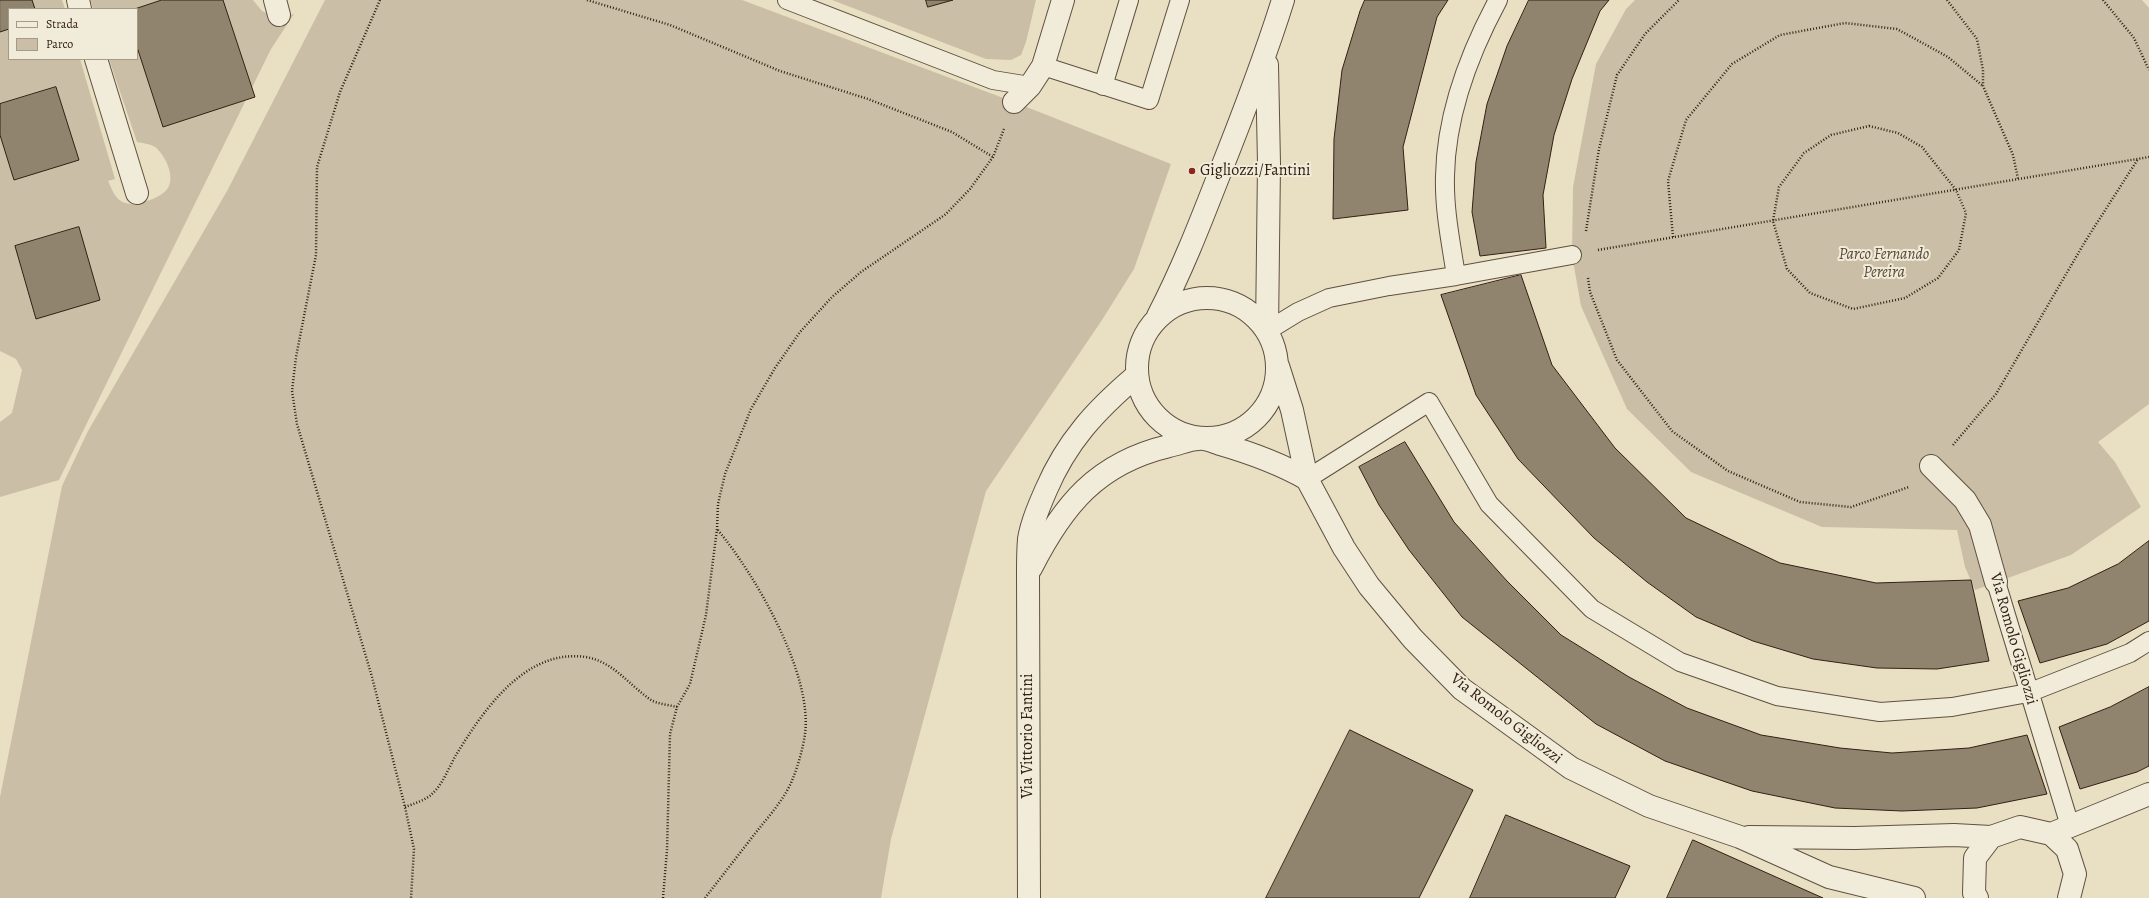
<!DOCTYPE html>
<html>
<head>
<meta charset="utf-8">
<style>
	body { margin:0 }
	#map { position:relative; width:2149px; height:898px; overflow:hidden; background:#e9e0c4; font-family:Alegreya,serif }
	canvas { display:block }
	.legend { position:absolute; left:8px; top:8px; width:130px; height:52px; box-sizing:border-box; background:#f1ebd9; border:1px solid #a59a8a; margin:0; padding:5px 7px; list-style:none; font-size:12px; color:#322013 }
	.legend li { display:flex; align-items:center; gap:8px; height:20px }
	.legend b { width:20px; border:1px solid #a59a8a }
</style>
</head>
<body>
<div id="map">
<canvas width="2149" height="898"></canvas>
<ul class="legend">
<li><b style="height:5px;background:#f1ebd9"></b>Strada</li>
<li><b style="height:11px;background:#cabfa6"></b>Parco</li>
</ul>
</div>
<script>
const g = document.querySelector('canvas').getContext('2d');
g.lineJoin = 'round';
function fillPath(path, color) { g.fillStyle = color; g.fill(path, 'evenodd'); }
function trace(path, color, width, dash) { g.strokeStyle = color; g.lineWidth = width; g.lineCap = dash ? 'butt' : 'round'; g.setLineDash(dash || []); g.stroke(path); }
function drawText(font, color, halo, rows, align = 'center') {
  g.font = font + ' Alegreya,serif'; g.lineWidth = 4; g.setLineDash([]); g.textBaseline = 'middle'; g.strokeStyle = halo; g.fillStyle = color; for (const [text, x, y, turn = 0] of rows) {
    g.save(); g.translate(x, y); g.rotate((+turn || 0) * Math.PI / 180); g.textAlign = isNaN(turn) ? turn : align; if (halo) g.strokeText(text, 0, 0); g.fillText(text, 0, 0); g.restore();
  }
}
const green = new Path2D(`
	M0,0H62L65,9H9V59H80L115,179L108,181C112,189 115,200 125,203C137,206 164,198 169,186C174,174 165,155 155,147C150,144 142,143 137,142L109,59H137V9H93L90,0H253L262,11L278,18L294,14L271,49L59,480L0,497V422L12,413L22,370L16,359L0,351Z
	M325,0H742L1014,102L1171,164L1134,269L1102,320L986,491L891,839L881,898H0V797L62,486L88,431L227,191Z
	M832,0H1036L1026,42L1021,55L1011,60L986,59Z
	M1635,0H2142L2149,8V404L2098,442L2115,462L2141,507L2071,555L1975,590L1965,567L1957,530L1822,527L1691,472L1627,409L1581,306L1572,255L1573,187L1596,64L1626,9Z`);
const building = new Path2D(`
	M0,0H32L35,9H9V29L0,32Z
	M162,0H223L255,97L163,127L137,47V9H135Z
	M926,0H953L928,7Z
	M1365,0H1448L1437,17L1403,147L1408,210L1333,219L1334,139L1342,70L1360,11Z
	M1529,0H1609L1600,11L1572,79L1554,135L1543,195L1546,248L1480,256L1472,212L1476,162L1487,104L1507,46Z
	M56,87L79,160L14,180L0,135V104Z
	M79,227L100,300L36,319L15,246Z
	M1521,275L1552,365L1615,448L1686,518L1780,563L1876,583L1971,580L1989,661L1937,669L1877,668L1813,659L1753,641L1696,617L1647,582L1594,538L1518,459L1476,395L1441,295Z
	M1405,442L1454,522L1507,581L1561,635L1629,677L1687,708L1761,735L1840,748L1892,753L1969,748L2027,735L2047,794L1977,808L1902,811L1835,808L1752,791L1665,761L1596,724L1462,617L1409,550L1379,505L1359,467Z
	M2149,541V621L2107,644L2040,663L2018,601L2068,588L2118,564Z
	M2149,687V766L2137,772L2080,789L2059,727L2110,707Z
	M1350,730L1473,790L1419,898H1266Z
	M1506,815L1630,866L1615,898H1470Z
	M1693,840L1823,898H1667Z`);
const path = new Path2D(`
	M380,0L340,92L317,167L316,255L296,357L292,391L297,424L372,677L405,807L414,849L411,898
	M587,0L670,25L780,71L868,99L952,132L993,157
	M1947,0L1977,39L1983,70V86L2013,155L2018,179
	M2103,0L2134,38L2149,70
	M1869,126L1898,133L1922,147L1956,190L1966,213L1959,250L1938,278L1905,298L1853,309L1810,293L1787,269L1773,221L1779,187L1804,153L1831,135Z
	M1586,231L1599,149L1617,75L1645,34L1679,0
	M1673,237L1668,181L1686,120L1732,64L1780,35L1845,23L1897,29L1948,57L1983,86
	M1598,250L2149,157
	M1588,278L1590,292L1617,360L1672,431L1728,471L1800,502L1851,507L1909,487
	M1953,445L1996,394L2086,240L2138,159
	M405,807C413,804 426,800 432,794C443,784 449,767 456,755C483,711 525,648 586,657C614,662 629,685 651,700C658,704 669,705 677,707
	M663,898L667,850L670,734L677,707L690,684L706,615L717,529L718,504L725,474L751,409L775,368L800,332L832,297L861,272L946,214L970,189L993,157L1004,129
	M705,898C722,876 740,853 757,831C770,815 786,797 793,778C798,766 803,748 805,734C813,674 755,574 717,529`);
const lane = new Path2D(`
	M787,0L993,80L1030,86
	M1043,66L1149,100L1180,0
	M1103,86L1129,0
	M1456,276C1451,243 1444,210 1445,176C1446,114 1469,54 1498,0
	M1267,331L1298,312L1329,298L1389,286L1456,276L1572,255
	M1307,479L1429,402L1489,504L1592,609L1680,662L1777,696L1880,712L1952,707L2028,693L2130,653L2149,641
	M1996,582L2070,826`);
const street = new Path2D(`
	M78,0L80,9
	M275,0L279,15
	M96,59L137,193
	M1014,102L1030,86L1043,66L1063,0
	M1137 368a70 70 0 1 1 140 0a70 70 0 1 1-140 0Z
	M1158,316C1181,272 1199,226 1217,180C1241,120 1264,61 1283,0
	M1267,331L1269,164L1267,65
	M1278,366L1292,410L1307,479L1344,548L1369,586L1413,639L1462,689L1571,768L1649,806L1740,837L1829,877L1914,898
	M1931,466L1965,500L1980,525L1996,582
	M1031,568C1063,505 1097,463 1169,446C1179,444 1189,439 1199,439C1205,438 1214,442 1220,444C1251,453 1279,463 1307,479
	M2051,834L2149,794
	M1749,837L1855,838L1954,835L1991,837L2020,827L2051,834L2067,849L2075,874L2069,898
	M1029,898L1028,573C1028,562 1028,551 1029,539C1032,522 1039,506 1046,490C1067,441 1096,410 1136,376
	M1977,898L1974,893L1975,858L1991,837`);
const markers = [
	[1192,171,4,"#8f2418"]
];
const poiNames = [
	["Gigliozzi/Fantini",1200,171]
];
const parkNames = [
	["Parco Fernando",1884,255],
	["Pereira",1884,273]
];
const streetNames = [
	["Via Romolo Gigliozzi",2013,639,74],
	["Via Romolo Gigliozzi",1506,719,38],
	["Via Vittorio Fantini",1028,736,-90]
];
fillPath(green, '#cabfa6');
fillPath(building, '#91846f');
trace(building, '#322013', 1);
trace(lane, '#60503f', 20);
trace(street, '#60503f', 24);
trace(path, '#322013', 2.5, [1, 2]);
trace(lane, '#f1ebd9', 18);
trace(street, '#f1ebd9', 22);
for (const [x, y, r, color] of markers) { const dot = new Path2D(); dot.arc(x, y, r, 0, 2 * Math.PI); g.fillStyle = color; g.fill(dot); trace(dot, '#f1ebd9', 1.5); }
drawText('16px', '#322013', '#f1ebd9', poiNames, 'left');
drawText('italic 16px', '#584838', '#f1ebd9', parkNames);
drawText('16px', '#322013', '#f1ebd9', streetNames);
</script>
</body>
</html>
